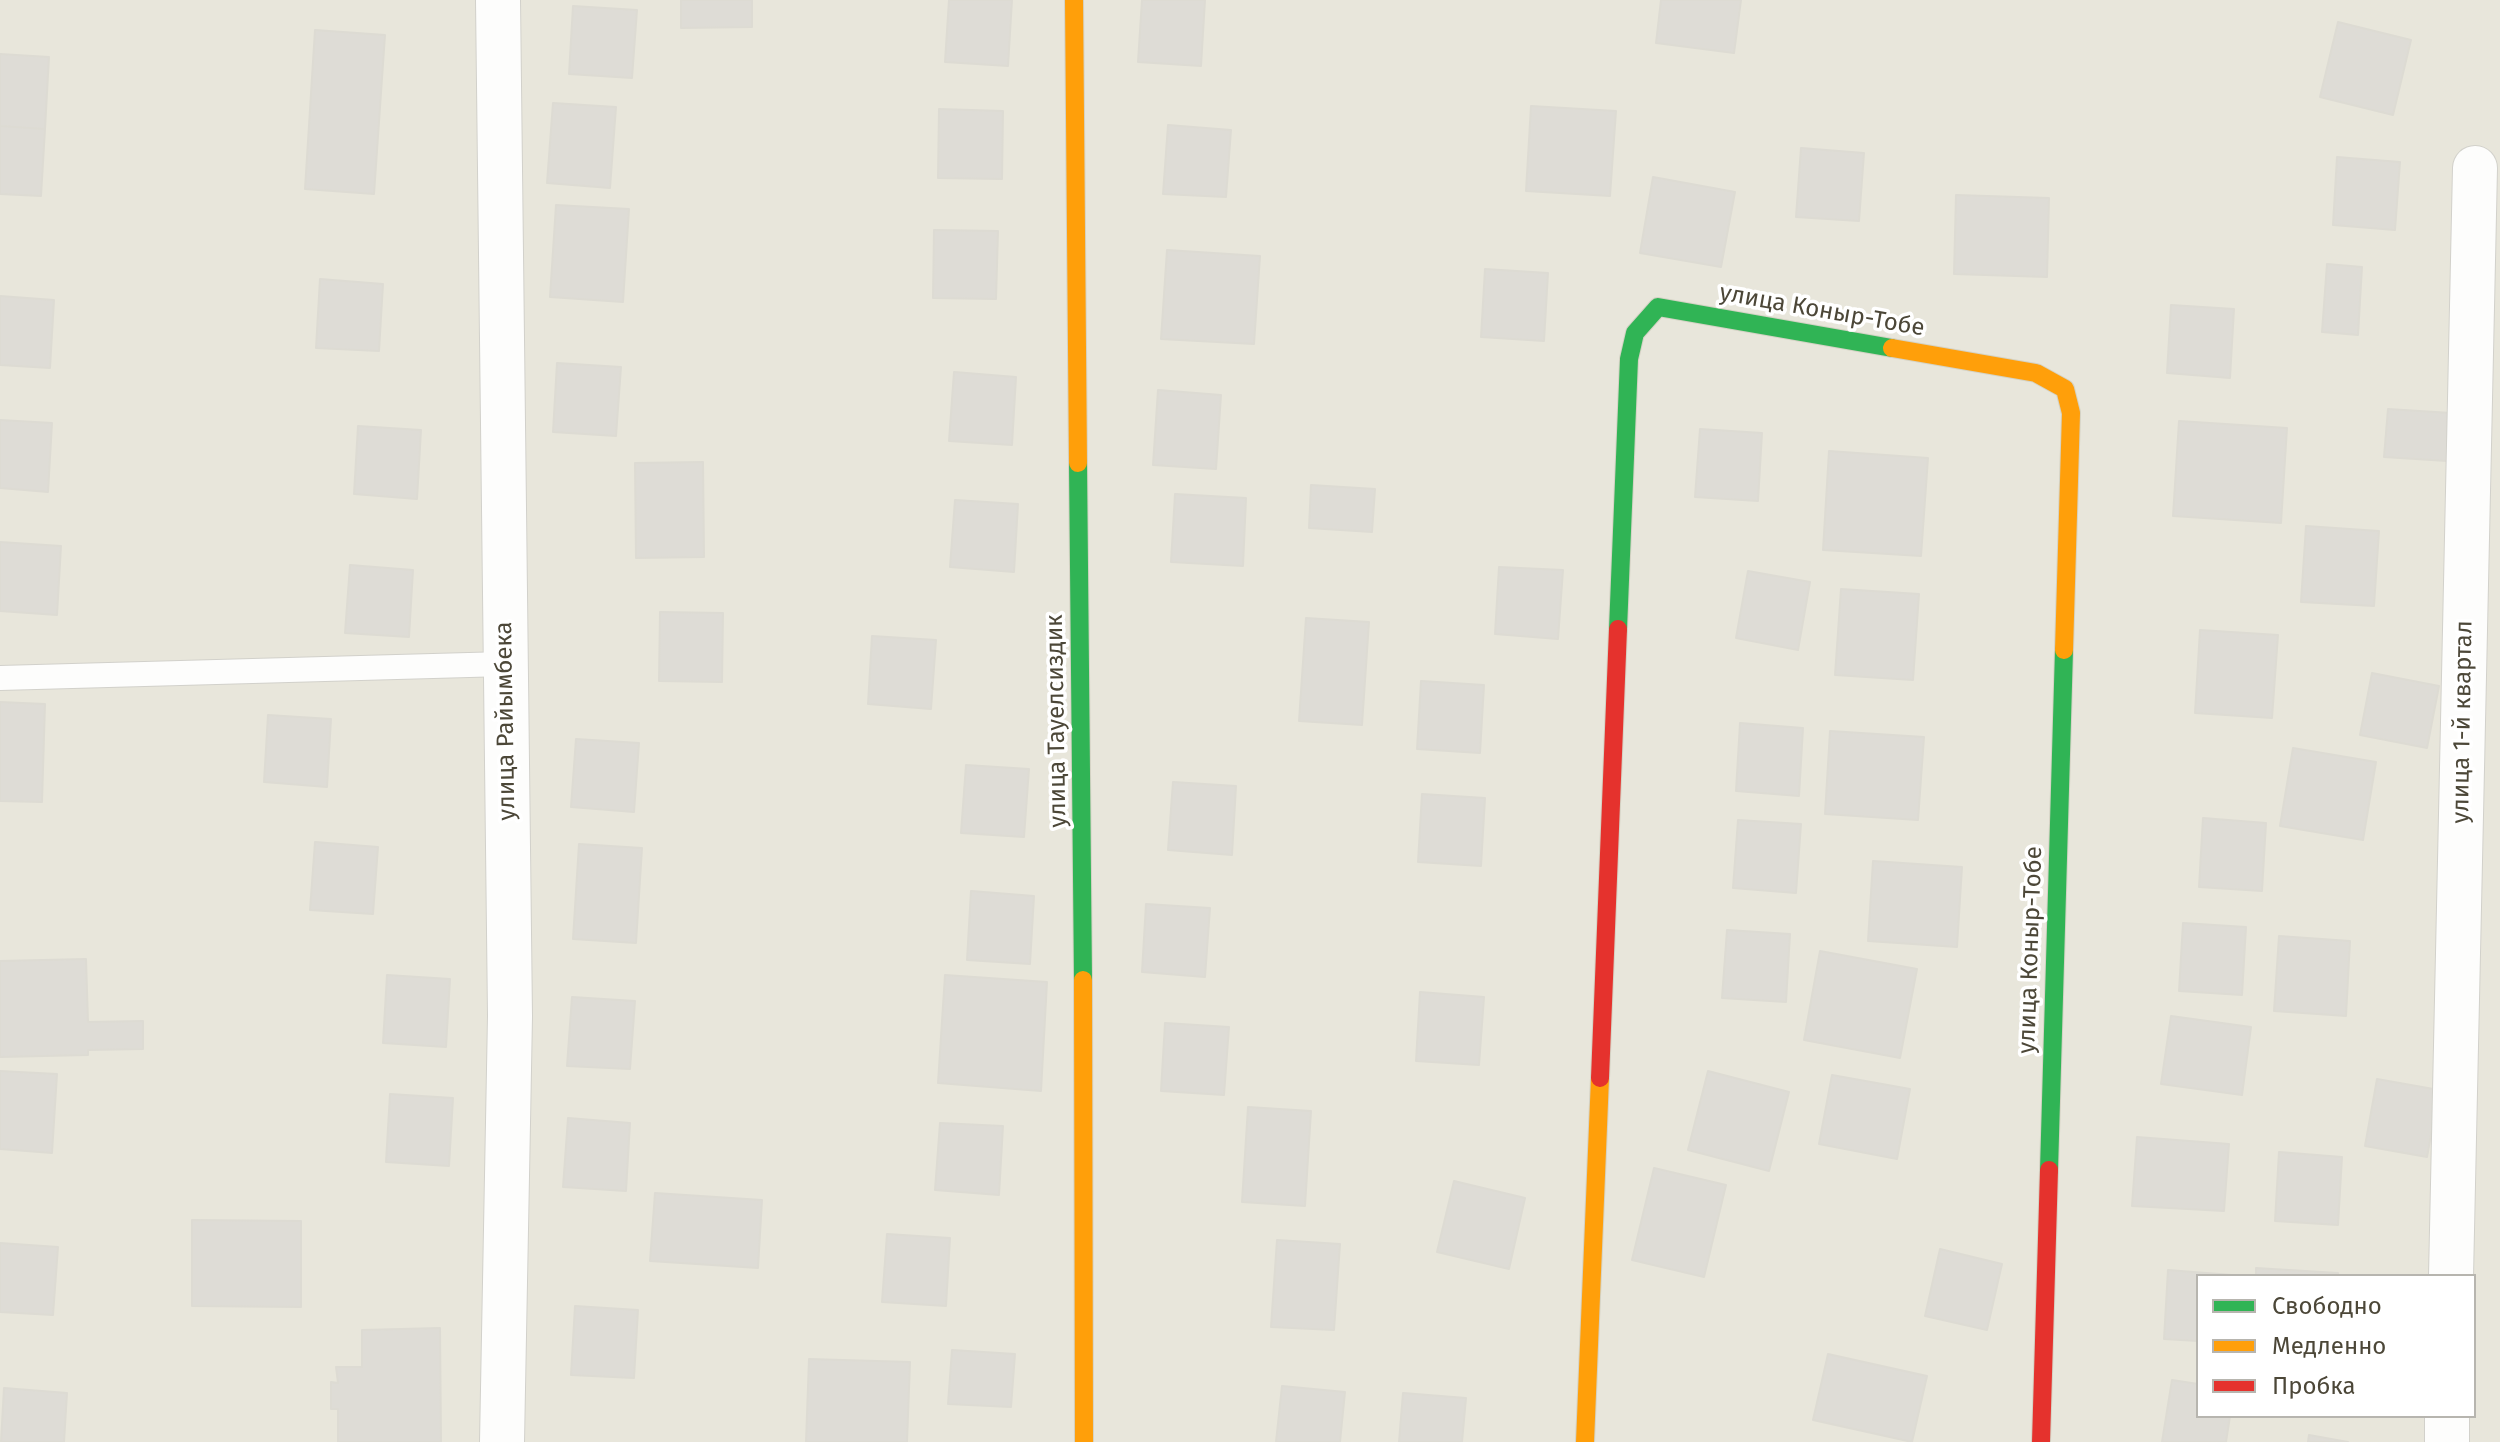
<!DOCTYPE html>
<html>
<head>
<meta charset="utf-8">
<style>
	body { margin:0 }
	#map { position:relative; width:2500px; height:1442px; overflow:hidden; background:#f4f3ee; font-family:"Fira Sans",sans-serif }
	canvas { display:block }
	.legend { position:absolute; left:2196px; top:1274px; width:280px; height:144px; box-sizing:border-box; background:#fff; border:2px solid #b7b5af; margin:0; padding:10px 14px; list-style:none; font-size:24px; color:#4c4738 }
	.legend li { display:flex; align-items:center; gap:16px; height:40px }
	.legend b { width:40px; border:2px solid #b7b5af }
</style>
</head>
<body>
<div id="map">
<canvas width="2500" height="1442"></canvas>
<ul class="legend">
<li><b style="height:10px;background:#30b455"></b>Свободно</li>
<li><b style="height:10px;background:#ff9f0a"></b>Медленно</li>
<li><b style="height:10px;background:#e5322d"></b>Пробка</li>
</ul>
</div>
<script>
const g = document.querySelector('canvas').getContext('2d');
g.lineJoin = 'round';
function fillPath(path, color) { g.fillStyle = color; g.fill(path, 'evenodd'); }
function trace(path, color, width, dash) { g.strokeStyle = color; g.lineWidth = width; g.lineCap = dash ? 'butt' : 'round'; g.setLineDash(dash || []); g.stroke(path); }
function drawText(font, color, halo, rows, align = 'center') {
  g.font = font + ' "Fira Sans",sans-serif'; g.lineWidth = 7; g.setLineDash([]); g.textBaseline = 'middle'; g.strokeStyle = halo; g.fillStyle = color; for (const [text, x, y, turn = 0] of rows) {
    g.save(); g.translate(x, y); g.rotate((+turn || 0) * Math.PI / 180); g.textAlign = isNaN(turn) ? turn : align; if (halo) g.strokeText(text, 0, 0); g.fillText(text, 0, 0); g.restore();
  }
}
const residential = new Path2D(`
	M0,0H2500V1442H0ZM2198,1276H2474V1416H2198Z`);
const building = new Path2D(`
	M681,0H752V27L681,28Z
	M949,0H1012L1008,66L945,62Z
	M1142,0H1205L1201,66L1138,62Z
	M1661,0H1741L1734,53L1656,43Z
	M573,6L637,10L632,78L569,74Z
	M2338,22L2411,40L2393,115L2320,97Z
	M315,30L385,35L374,194L305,189Z
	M0,54L49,57L45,129L0,126Z
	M553,103L616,107L610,188L547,183Z
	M1531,106L1616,111L1610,196L1526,191Z
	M939,109L1003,111L1002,179L938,178Z
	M1168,125L1231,130L1226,197L1163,194Z
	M0,126L45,129L41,196L0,194Z
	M1801,148L1864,153L1859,221L1796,217Z
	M2337,157L2400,162L2395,230L2333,225Z
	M1653,177L1735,192L1721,267L1640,253Z
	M1956,195L2049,198L2047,277L1954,274Z
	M556,205L629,209L623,302L550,297Z
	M934,230L998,231L996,299L933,298Z
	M1167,250L1260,256L1254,344L1161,339Z
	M2327,264L2362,267L2358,335L2322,332Z
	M1485,269L1548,273L1544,341L1481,337Z
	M320,279L383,284L379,351L316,348Z
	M0,296L54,300L50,368L0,365Z
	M2171,305L2234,309L2230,378L2167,373Z
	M557,363L621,367L616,436L553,432Z
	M954,372L1016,377L1012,445L949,441Z
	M1158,390L1221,395L1216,469L1153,465Z
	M2388,409L2451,413L2447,461L2384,457Z
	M0,420L52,423L48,492L0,488Z
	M2179,421L2287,428L2281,523L2173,516Z
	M358,426L421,430L417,499L354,494Z
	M1700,429L1762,433L1758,501L1695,497Z
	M1829,451L1928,458L1921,556L1823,550Z
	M703,462L704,557L636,558L635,463Z
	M1311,485L1375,489L1372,532L1309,528Z
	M1175,494L1246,498L1243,566L1171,562Z
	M955,500L1018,504L1014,572L950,567Z
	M2306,526L2379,531L2374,606L2301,602Z
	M0,542L61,546L57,615L0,611Z
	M350,565L413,570L409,637L345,633Z
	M1499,567L1563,570L1558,639L1495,634Z
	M1748,571L1810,582L1798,650L1736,638Z
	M1841,589L1919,594L1913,680L1835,675Z
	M660,612L723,613L722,682L659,681Z
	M1306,618L1369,622L1362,725L1299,721Z
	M2200,630L2278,635L2272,718L2195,713Z
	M872,636L936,640L931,709L868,704Z
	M2372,673L2439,686L2427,748L2360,735Z
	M1421,681L1484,685L1480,753L1417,749Z
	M0,702L45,704L42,802L0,801Z
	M268,715L331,719L327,787L264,782Z
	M1740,723L1803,728L1799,796L1736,791Z
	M1830,731L1924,737L1918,820L1825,814Z
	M576,739L639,743L634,812L571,807Z
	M2293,748L2376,762L2363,840L2280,826Z
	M966,765L1029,769L1024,837L961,833Z
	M1173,782L1236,786L1232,855L1168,850Z
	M1422,794L1485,798L1481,866L1418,862Z
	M2203,818L2266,823L2262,891L2199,887Z
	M1738,820L1801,824L1796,893L1733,888Z
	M315,842L378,847L373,914L310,910Z
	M579,844L642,848L636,943L573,939Z
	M1873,861L1962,867L1957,947L1868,941Z
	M971,891L1034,896L1030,964L967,960Z
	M1146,904L1210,908L1205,977L1142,972Z
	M2183,923L2246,927L2242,995L2179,991Z
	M1727,930L1790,934L1786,1002L1722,998Z
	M2279,936L2350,941L2346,1016L2274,1011Z
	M1820,951L1917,969L1900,1058L1804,1040Z
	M86,959L88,1022L143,1021V1049L88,1050V1055L0,1057V961Z
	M387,975L450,979L446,1047L383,1043Z
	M945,975L1047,982L1041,1091L938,1083Z
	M1420,992L1484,997L1479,1065L1416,1061Z
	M572,997L635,1001L630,1069L567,1066Z
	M2171,1016L2251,1027L2242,1095L2161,1084Z
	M1165,1023L1229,1027L1224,1095L1161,1091Z
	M0,1071L57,1074L52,1153L0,1149Z
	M1708,1071L1789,1092L1769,1171L1688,1150Z
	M1832,1075L1910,1089L1897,1159L1819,1144Z
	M2377,1079L2439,1090L2427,1157L2365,1146Z
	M390,1094L453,1098L449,1166L386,1162Z
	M1248,1107L1311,1111L1305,1206L1242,1202Z
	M568,1118L630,1123L626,1191L563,1187Z
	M940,1123L1003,1126L999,1195L935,1190Z
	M2137,1137L2229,1144L2224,1211L2132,1206Z
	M2279,1152L2342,1157L2338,1225L2275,1221Z
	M1654,1168L1726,1185L1704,1277L1632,1260Z
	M1454,1181L1525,1198L1509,1269L1437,1252Z
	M655,1193L762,1200L758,1268L650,1261Z
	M192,1220L301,1221V1307L192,1306Z
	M887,1234L950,1238L946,1306L882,1302Z
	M1277,1240L1340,1244L1334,1330L1271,1327Z
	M0,1243L58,1247L53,1315L0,1312Z
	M1940,1249L2002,1264L1987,1330L1925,1316Z
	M2256,1268L2338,1273V1276H2256Z
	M2168,1270L2232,1275L2198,1276V1341L2164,1339Z
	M575,1306L638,1310L634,1378L571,1375Z
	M440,1328L441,1442H338V1409H331V1382L338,1383L336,1367H362V1330Z
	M952,1350L1015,1354L1011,1407L948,1404Z
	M1828,1354L1927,1376L1912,1442L1813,1420Z
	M809,1359L910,1362L907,1442H806Z
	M2172,1380L2198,1384V1416H2230L2226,1442H2162Z
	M1282,1386L1345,1392L1340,1442H1276Z
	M4,1388L67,1393L64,1442H1Z
	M1403,1393L1466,1398L1462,1442H1399Z
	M2309,1435L2348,1442H2308Z`);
const lane = new Path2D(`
	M0,678L505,664`);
const street = new Path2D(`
	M498,0L510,1016L502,1442
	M2451,1276L2475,168
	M2447,1442V1416`);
const fast = new Path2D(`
	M1078,463L1083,980
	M1618,629L1629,359L1635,333L1658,307L1892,348
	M2049,1170L2064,650`);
const slow = new Path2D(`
	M1074,0L1078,463
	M1892,348L2036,373L2065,389L2071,413L2064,650
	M1083,980L1084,1442
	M1585,1442L1600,1078`);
const jam = new Path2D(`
	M1600,1078L1618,629
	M2041,1442L2049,1170`);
const streetNames = [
	["улица Коныр-Тобе",1822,311,10],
	["улица Райымбека",506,721,-91],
	["улица Тауелсиздик",1057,721,-91],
	["улица 1-й квартал",2463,722,-89],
	["улица Коныр-Тобе",2031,950,-88]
];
fillPath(residential, '#e8e6db');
fillPath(building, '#dedcd6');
trace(building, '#dddbd3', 2);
trace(lane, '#d2d1cb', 26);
trace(street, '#d2d1cb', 46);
trace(fast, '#d4d2c4', 20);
trace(slow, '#d4d2c4', 20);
trace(jam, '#d4d2c4', 20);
trace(lane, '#fdfdfc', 24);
trace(street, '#fdfdfc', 44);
trace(fast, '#30b455', 18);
trace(slow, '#ff9f0a', 18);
trace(jam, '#e5322d', 18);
drawText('24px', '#4c4738', '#fff', streetNames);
</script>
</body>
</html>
